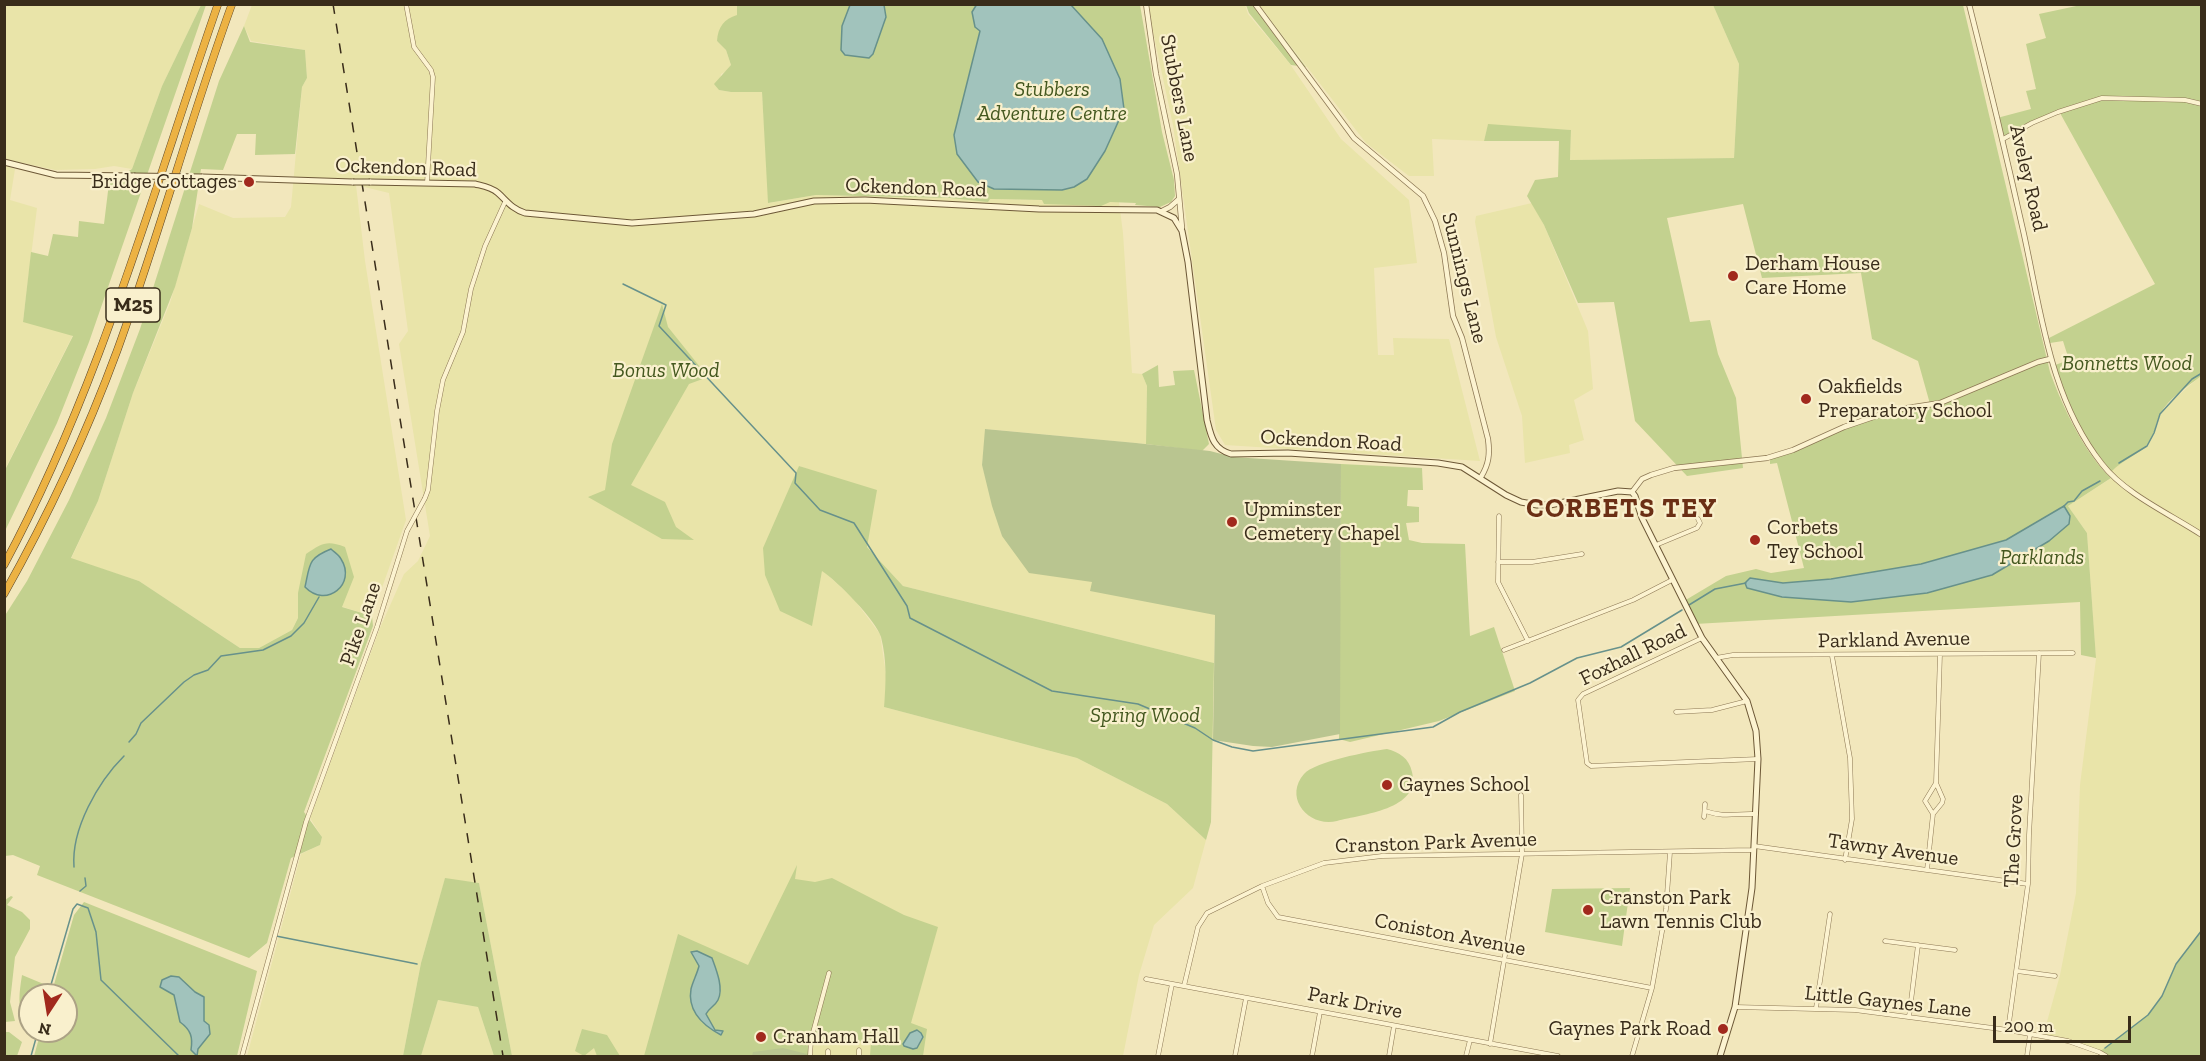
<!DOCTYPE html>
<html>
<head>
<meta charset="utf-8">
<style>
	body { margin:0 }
	#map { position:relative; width:2206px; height:1061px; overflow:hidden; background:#f2e7bc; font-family:"Zilla Slab",serif }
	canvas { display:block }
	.frame { position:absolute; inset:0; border:6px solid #392c1a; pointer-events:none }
	.north { position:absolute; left:18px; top:983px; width:60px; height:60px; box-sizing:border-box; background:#f9f0cd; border:2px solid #aca285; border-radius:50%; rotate:192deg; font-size:16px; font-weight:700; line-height:24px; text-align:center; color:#392c1a }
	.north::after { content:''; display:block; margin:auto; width:21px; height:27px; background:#a1291d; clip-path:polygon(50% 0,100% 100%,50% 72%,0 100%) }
	.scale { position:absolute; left:1993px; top:1016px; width:138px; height:27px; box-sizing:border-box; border:3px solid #392c1a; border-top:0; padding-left:8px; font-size:18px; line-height:21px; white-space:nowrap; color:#392c1a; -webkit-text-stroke:4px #f9f0cd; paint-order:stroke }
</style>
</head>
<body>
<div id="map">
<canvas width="2206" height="1061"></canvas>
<div class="frame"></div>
<div class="north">N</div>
<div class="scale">200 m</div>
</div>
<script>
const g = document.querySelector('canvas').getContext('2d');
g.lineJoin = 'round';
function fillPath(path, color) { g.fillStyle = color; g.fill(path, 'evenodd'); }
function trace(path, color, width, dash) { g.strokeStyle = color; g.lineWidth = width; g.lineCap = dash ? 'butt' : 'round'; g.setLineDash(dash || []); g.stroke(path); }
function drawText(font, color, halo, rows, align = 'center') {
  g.font = font + ' "Zilla Slab",serif'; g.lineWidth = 4.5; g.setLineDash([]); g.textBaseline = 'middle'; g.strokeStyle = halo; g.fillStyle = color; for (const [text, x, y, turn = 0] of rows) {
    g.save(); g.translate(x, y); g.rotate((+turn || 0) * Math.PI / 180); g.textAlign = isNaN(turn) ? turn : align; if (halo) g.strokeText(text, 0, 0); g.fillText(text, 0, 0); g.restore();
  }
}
const farmland = new Path2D(`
	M5,5H201L162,86L132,169L114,166L95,169L55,170L5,159Z
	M252,5H737V15L717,41L726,50L731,65L729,70L721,74L719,90L731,92H762L769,203L816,195L1119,202L1123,233L1132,373L1142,374L1147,386L1146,444L986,429L982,465L1002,536L1092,582L1215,615L1214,663L903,586L867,547L813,471L799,466L811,626L822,570L853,598L880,634L887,681L884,707L1077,758L1167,804L1206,840L1193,888L1154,925L1139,975L1123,1056H512L479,883L445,879L421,963L403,1056H247L301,854L320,845L322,837L310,818L380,628L404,574L418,561L430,536L399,344L408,331L389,193L356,185L365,261L406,520L372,616L298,593V618L292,630L259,648H240L139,581L71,559L98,501L133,393L170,303L199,204L233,218L285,217L291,207L302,87L307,78L305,50L251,41L244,26Z
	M1149,5H1245L1248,14L1290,64L1341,139L1409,200L1417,263L1374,268L1378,355H1394L1393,338L1449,339L1480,461L1225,445L1216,430L1173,125L1150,18Z
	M1259,5H1713L1739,64L1734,158L1570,160L1571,130L1488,125L1484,141L1432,139L1434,176H1409L1366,143Z
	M5,165L15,169L10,200L37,208L23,321L73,335L5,469Z
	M1532,203L1544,225L1588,331L1593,389L1574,400L1584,440L1569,445L1570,453L1525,463L1522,416L1496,337L1475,222L1476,216Z
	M2201,376V930L2176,964L2162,996L2148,1015L2099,1052L2043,1036L2060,975L2076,893L2080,785L2096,659L2087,533L2068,506L2113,477L2111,472L2119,463L2147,446L2154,433L2160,414L2167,405Z
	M438,1000L478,1007L494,1056H421Z`);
const green = new Path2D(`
	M201,5H206L89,342L57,423L5,531V470L73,336L23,322L31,252L48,256L53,234L78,237L79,221L104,224L109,183L132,169L162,86Z
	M737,5H1140L1162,132L1174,180L1175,196L1171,202L1160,207L1135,205L1136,203L1110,202L1101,206L1044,204L1042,200L990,199L988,202L950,198L816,195L768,203L762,92H731L719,90L714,84L731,65L726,50L717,41C718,27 724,19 737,15Z
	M1246,5H1259L1306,67L1291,65L1249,13Z
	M1713,5H1963L2050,372C2062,406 2085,454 2111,478L2068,506L2087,533L2096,658L2081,655L2080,602L1695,624L1684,601L1726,576L1756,569L1771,573L1804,568L1777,463L1770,464V457C1796,450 1819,437 1844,427C1872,416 1900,409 1930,404L1918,361L1872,339L1861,273L1762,278L1743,204L1667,218L1690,322L1710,320L1718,354L1736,398L1743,468L1687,476L1635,421L1614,302L1578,303L1544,225L1527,196L1535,180L1558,177L1559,141H1484L1488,124L1571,130L1570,160L1734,158L1739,64Z
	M2081,5H2201V376C2187,387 2169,398 2160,414C2155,424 2155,435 2148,444C2140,454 2122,460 2111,472L2079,428L2064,399L2055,365L2069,360L2063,341L2050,343L2049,338L2155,284L2060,113L2057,112L2003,139L1997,118L2031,109L2026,91L2036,89L2026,44L2046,38L2039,14Z
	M244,26L250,42L305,50L307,78L302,87L295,154L255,155L256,134H237L223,170L201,169L192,228L175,287L133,393L98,501L71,558L139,581L240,648H259L292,630L298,618V593L306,554C322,543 327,540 345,547L354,577L342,607L372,616L373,626L304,812L322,837L320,845L291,858L267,943L249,958L37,875L40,866L13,855L5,856L4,617L27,581L69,500L106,418L140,329L219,81Z
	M662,304L668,327L708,377L689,384L631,485L665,502L676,527L694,540L662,539L588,497L605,490L612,444Z
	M1158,365L1159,387L1175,385L1173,371L1194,370L1209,444L1202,451L1146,444L1147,386L1142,374Z
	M1341,464L1422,468L1423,490H1408L1407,506L1419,507V522L1406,523L1409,540L1422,543L1465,544L1470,636L1494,627L1515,691L1439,721L1350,742L1339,739Z
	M799,466L877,490L867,547L903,586L1214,663L1211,822L1206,840L1167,804L1077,758L884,707C886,684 887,660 881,637C876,620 837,581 822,571L812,626L780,611L765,575L763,548Z
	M1387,749C1399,752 1409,758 1412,772C1421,810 1362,814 1337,821C1309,828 1283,798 1304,774C1314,762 1370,751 1387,749Z
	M797,865L795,879L815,882L832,878L904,915L938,927L911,1023L927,1029L923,1056H870L871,1042L808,1038V1056H644L678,934L748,965ZM712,958L717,972L715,1004L706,1014L715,1031L719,1030V1034C704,1023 686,1011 691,988C693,981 697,974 699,966L696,959Z
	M445,878L479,883L512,1056H494L478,1007L438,1000L421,1056H403L421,963Z
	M1630,888L1622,946L1545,932L1552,889Z
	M11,896L13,897L7,905L22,912L30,920V929L15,957L10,1002L15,1021L5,1022V900Z
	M84,902L257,971L237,1056H34L41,1031H66V995H51L74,915Z
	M2201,930V1056H2106L2099,1052L2148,1015L2162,996L2176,964Z
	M22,975L46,985L42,995H30V1029C16,1012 19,995 22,975Z
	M582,1029L607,1035L620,1056H597L594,1048L584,1056L575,1051Z
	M4,1032H9L22,1042L17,1056H5Z`);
const cemetery = new Path2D(`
	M985,429L1136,443L1210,451L1233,457L1341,464L1340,734L1272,747L1253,746L1213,740L1215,615L1090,591L1092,582L1029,573L1002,536L992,506L982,465Z
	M783,1048L807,1054L806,1056H752L753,1052Z`);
const water = new Path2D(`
	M977,4L1071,5L1102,39L1120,79L1124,109L1105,151L1087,179L1074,187L1062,190L994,189L978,182L957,154L954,135L980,31L975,27L972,12Z
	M850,5H884L886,17L873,54L869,58L845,55L841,50L842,26Z
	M2064,506L2070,516L2069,524L2049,541L1992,575L1927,593L1851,602L1782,597L1747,588L1745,583L1750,578L1783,583L1831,579L1921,564L2006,540Z
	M331,549C334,552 339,555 341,559C357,584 326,609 305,587C310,564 308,558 331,549Z
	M697,951L712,958C716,969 724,988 718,1000C715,1006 709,1008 706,1014L715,1030L723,1031L721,1035C704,1026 687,1012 691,989C693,981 697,974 699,966L691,952Z
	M171,976L179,977L195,992L204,997V1021L209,1025L210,1034L198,1049L197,1056L191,1050C193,1037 191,1030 180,1022L174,995L160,987L162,980Z
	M917,1030L921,1033L923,1037L917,1048L913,1049L904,1046L903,1044L910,1033Z`);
const stream = new Path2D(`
	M623,284L666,305L659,326L796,473L795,483L820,510L854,523L907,606L910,618L1052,691L1138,704L1195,728L1213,740L1232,747L1253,751L1433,727L1460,712L1530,683L1577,658L1621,647L1682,610
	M2119,463L2147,446L2154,433L2160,414L2192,379L2202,373
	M2063,507L2068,502L2074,501L2082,491L2100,481
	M1689,605L1715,589L1746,583
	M129,742L136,734L141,723L184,682L194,675L208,670L221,656L263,650L291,636L304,623L319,597
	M74,867C71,829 98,782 124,756
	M80,891L86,886L85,878
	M276,936L417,964
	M48,995L73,909L77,904L88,908L96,932L101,980L179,1056
	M2105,1048L2148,1015L2162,996L2176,964L2202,930
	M31,1056L38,1031`);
const minor = new Path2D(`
	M406,4L414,47L431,70L433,77L427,183
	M2003,139L2032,123L2058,112L2102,98L2185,100L2202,104
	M425,498L428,490L437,411L443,380L463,332L471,289L485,246L505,202
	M1499,516L1498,582L1528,641
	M1656,545L1697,528L1700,523L1698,519
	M1498,562H1532L1582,554
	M1702,638L1583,694L1578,700L1587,763L1591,766L1758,759
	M1504,650L1633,600L1672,580
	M1832,656L1850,758L1852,819L1845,860
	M1716,658L1733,655L2073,653
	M1676,712L1712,710L1747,701
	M1705,811C1726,818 1735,813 1756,814
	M1933,814L1925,801L1936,783
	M1704,817L1705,804
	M1754,846L2028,884
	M1927,870L1933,814L1942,803L1943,799L1936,783L1940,654
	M1262,886L1268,903L1278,917L1652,988
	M1885,941L1955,950
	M2017,971L2055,976
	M1146,979L1558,1056
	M1184,986L1198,927L1207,913L1262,886L1324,863L1382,856L1754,850
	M1735,1007L1855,1010L2008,1030L2068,1041L2099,1052L2106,1056
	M1816,1008L1830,914
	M1909,1017L1918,945
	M2008,1030L2028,884L2029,835L2039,653
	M1490,1044L1522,854L1521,795
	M242,1056L306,822L377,627L407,531
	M810,1056L811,1040L829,973
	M828,1056V1051
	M859,1056V1050
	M1158,1056L1172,984
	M1235,1056L1246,998
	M1312,1056L1320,1012
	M1389,1056L1394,1026
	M1466,1056L1470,1040
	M1632,1056L1652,988L1666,909L1670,852
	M2027,1056L2030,1034`);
const tertiary = new Path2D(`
	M1146,4L1156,74L1177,174L1182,228
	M1255,4L1354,138L1423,196L1435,221L1444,253L1453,316L1462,338L1488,439C1490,454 1489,464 1481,477
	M1969,4C1988,79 2006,154 2023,230C2041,310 2049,397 2102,464C2125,494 2170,514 2202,535
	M1162,211L1170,207L1179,199
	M1632,492L1642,479L1651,475L1674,468L1767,458L1793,450L1844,427L1894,410L1940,403L2038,362L2050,359`);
const secondary = new Path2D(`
	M4,162L56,175L134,176
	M202,177L353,182
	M370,182L475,184C483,186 491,187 498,193C507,201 512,209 525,213L632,223L754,214L814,201L865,200L1039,209L1157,210L1174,218L1182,231L1188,262L1207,420C1211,436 1213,449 1231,454L1288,453L1438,463L1462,467L1506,495L1521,502L1537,505H1550L1618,491L1632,492L1635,496L1642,518L1702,638L1747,701L1756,731L1758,759L1752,888L1735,1007L1720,1056`);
const motorway = new Path2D(`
	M4,565C100,387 152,194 218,4
	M4,594C48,516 86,435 117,351C159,236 190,119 232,4`);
const rail = new Path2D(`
	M333,4L503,1056`);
const minorBridge = new Path2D(`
	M407,531L425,498`);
const secondaryBridge = new Path2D(`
	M134,176L202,177
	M353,182H370`);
const markers = [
	[249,182,6,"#a1291d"],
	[1733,276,6,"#a1291d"],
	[1806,399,6,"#a1291d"],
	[1232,522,6,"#a1291d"],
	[1755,540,6,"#a1291d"],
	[1387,785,6,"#a1291d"],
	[1588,910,6,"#a1291d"],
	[1723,1029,6,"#a1291d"],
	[761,1037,6,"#a1291d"]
];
const shields = [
	[133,305,54]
];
const shieldNames = [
	["M25",133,305]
];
const parkNames = [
	["Stubbers",1052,90],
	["Adventure Centre",1052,114],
	["Bonnetts Wood",2127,364],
	["Bonus Wood",666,371],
	["Parklands",2042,558],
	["Spring Wood",1145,716]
];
const streetNames = [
	["Stubbers Lane",1179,98,79],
	["Ockendon Road",406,168,2],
	["Aveley Road",2028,178,77],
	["Ockendon Road",916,188,2],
	["Sunnings Lane",1464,278,76],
	["Ockendon Road",1331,441,3],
	["Pike Lane",361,624,-71],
	["Parkland Avenue",1894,640,-1],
	["Foxhall Road",1633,655,-26],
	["The Grove",2014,841,-87],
	["Cranston Park Avenue",1436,843,-2],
	["Tawny Avenue",1893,850,8],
	["Coniston Avenue",1450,935,11],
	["Little Gaynes Lane",1888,1002,6],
	["Park Drive",1355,1003,11]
];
const poiNames = [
	["Bridge Cottages",237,182,"right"],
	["Derham House",1745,264],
	["Care Home",1745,288],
	["Oakfields",1818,387],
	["Preparatory School",1818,411],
	["Upminster",1244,510],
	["Cemetery Chapel",1244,534],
	["Corbets",1767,528],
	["Tey School",1767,552],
	["Gaynes School",1399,785],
	["Cranston Park",1600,898],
	["Lawn Tennis Club",1600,922],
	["Gaynes Park Road",1711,1029,"right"],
	["Cranham Hall",773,1037]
];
const districtNames = [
	["CORBETS TEY",1622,509]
];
fillPath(farmland, '#e9e4a9');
fillPath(green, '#c3d18f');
fillPath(cemetery, '#b9c590');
fillPath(water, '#a1c3bc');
trace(water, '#67918b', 1.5);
trace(stream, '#67918b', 1.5);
trace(minor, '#8c7754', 5);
trace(tertiary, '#8c7754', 6);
trace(secondary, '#6d5837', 7);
trace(motorway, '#594429', 8);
trace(minor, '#fcf3d0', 4);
trace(tertiary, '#fcf3d0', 4.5);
trace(secondary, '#fcf3d0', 5);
trace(motorway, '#ecb243', 7);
trace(rail, '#392c1a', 1.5, [10, 10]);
trace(minorBridge, '#8c7754', 5, []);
trace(secondaryBridge, '#6d5837', 7, []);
trace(minorBridge, '#fcf3d0', 4);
trace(secondaryBridge, '#fcf3d0', 5);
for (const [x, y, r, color] of markers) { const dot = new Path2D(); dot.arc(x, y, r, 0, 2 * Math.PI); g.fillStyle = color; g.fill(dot); trace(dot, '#f9f0cd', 2); }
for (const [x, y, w] of shields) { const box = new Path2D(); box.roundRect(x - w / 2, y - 17, w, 34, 4.5); g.fillStyle = '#f9f0cd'; g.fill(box); trace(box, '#392c1a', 1.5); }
drawText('bold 20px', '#392c1a', null, shieldNames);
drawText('italic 21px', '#44581f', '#f9f0cd', parkNames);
drawText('21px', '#392c1a', '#f9f0cd', streetNames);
drawText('21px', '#392c1a', '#f9f0cd', poiNames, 'left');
g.letterSpacing = '1.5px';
drawText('bold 27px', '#6b2f15', '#f9f0cd', districtNames);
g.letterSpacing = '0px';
</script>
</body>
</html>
